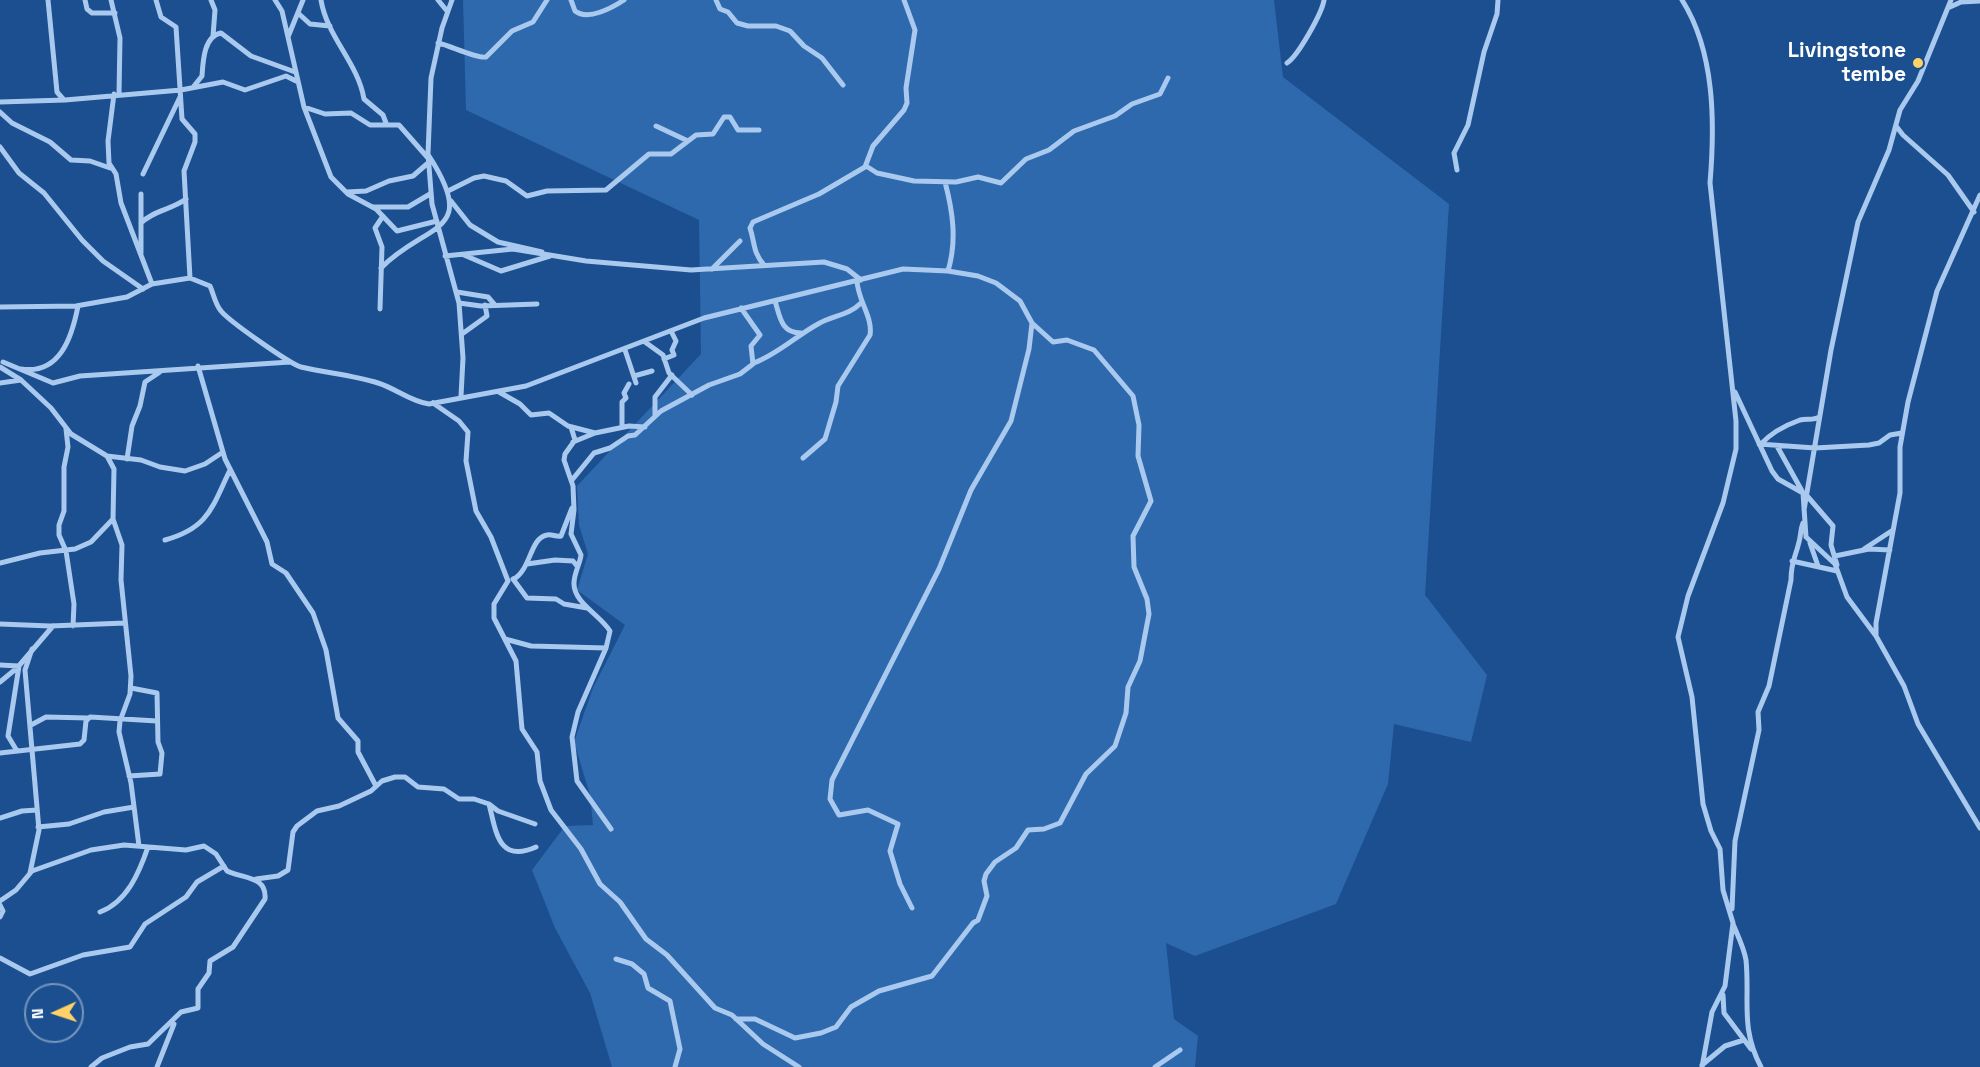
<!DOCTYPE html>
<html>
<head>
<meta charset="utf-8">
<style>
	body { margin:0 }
	#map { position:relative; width:1980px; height:1067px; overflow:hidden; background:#1b4f8f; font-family:"Space Grotesk",sans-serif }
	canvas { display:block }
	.north { position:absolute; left:24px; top:983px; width:60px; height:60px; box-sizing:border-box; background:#1b4f8f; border:2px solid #7695bc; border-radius:50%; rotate:267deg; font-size:16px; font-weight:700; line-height:24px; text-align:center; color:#fff }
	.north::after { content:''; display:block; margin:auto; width:21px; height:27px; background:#ffd166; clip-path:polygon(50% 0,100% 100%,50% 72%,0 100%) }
</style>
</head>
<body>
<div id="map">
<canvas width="1980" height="1067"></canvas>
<div class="north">N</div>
</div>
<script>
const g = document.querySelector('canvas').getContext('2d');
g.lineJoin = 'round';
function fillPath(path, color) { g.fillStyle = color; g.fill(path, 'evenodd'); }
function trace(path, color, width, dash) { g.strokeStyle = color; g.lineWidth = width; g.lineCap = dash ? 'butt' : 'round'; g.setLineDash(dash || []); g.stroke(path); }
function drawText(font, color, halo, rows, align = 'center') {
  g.font = font + ' "Space Grotesk",sans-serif'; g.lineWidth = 6; g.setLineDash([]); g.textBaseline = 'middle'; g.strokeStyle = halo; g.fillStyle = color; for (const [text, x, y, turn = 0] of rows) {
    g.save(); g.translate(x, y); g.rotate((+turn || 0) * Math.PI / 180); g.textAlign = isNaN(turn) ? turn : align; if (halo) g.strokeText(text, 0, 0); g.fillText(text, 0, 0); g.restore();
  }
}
const green = new Path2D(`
	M463,0H1274L1283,77L1449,204L1425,595L1487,675L1471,742L1394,724L1388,784L1336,904L1195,956L1166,943L1174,1019L1198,1036L1195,1067H612L590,993L555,928L532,870L565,826L593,825L590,795L574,742L593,688L625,625L577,590L588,554L579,525L577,486L701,354L699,220L466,110Z`);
const minor = new Path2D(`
	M48,0L57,92L64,100
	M85,0L87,9L92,13H115
	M111,0L120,38L119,94
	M156,0L161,17L176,27L182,119L195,134V142L184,171L190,278
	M211,0L215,10L213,36
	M275,0L282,11L304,107L331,177L348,194L376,209L397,231L437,221
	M321,0C327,37 358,63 364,99L383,115L386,123
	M438,0L447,11
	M452,0L442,28L431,78L428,154L432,204L459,303L463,358L461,396
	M571,0L575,11C588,21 612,8 624,0
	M716,0L720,9L728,12L737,23L748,26H776L790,31L804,46L822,58L843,85
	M1682,0C1715,52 1715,123 1710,183L1736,421V449L1723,503L1688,596L1678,637L1692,697L1703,804L1711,831L1720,849L1723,890L1733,923L1725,986L1712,1012L1702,1067
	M1950,7L1961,2L1980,1
	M298,13L310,24L330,26
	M288,37L303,0
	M438,43C449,45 477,59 486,57L512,31L533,22L547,0
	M1287,63C1298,56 1322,13 1324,0
	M194,86L202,76C203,61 204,36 221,33L251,56L295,72
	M114,94L108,141L109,163L116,174L121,203L152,284
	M0,102L65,100L181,90L223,82L245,90L286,76L296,81
	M304,107L325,114L351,113L370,125H399L428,158
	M0,112L12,123L50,142L71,160L90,161L110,168
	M656,126L688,141
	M1896,126L1903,135L1948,175L1974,212
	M0,147L19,173L44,193L82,240L103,261L143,289
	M866,166L877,173L914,181L956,182L978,177L1001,183L1026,159L1049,150L1074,131L1115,116L1132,104L1160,94L1168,78
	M1457,170L1454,153L1468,125L1484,52L1497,14L1498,0
	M143,174L180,97
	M945,182C953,212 957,241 948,271
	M448,191L474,178L484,176L506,181L527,196L547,191L606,190L649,154H671L696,135L713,134L724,117H730L738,130H759
	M347,192L366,191L389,181L413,176L428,163
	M1980,195L1937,291L1908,402L1900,447V493L1876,623V636L1904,686L1918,724L1980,828
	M451,201L470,225L498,242L542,252
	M373,207H408L430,194
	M141,223C154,210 171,210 186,199
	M141,253V194
	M464,255L501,271L550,256
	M445,256L513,249L586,261L691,270L824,262L847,269L861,280
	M764,265C753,253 755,243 750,228L753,222L819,194L865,167L873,146L904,110L907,103L906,88L915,30L904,0
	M381,268C426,222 480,235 429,156
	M712,269L740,241
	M457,292L488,297L494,304
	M775,301C780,317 781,333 801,333
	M459,303L481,306L537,304
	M0,307L76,306L127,297L152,284L190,278L210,286C214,295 215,304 221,311C229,321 290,364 301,367C326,373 353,375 378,383C395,388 411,402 429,404L526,386L704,318L903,269L948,271L978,276L996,283L1020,301L1032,323L1029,349L1011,421L971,490L939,569L832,780L830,799L839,815L868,810L898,824L890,851L900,884L912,908
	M380,309L382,247L375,228L383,216
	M462,334L487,316L485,305
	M645,342L663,355L669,373L692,395
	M625,350L636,383
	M664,359L674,355L672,350L676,341L671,331
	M3,362L53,383L80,376L290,362
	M754,363C778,354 796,336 818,324C833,315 848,316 861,303
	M198,366L225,459L267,542L272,564L286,573L313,613L326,650L338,718L358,741V752L376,786
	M0,367L21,380L51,408L71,434L107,456L141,460L160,467L185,471L205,464L223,452
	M21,369C60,375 72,337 78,306
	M634,376L652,371
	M0,383L21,380
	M499,392L520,404L531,415L549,413L568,426L595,433L629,426L645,427
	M1735,392L1772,471L1778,479L1803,493L1806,537L1835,564L1847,597L1876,636
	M433,403L459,421L468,432L466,461L476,511L491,537L508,581L494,604V618L516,661L522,729L537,752L540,781L551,810L581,849L600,884L620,902L646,939L667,955L715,1008L732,1015L763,1044L799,1067
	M655,416V397L672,375
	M571,427L575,440L565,454L564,460L573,486L574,510L571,534L581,555C580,564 574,573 574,583C573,602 600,615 610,631L606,648L578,712L572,737L577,781L611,829
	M622,427V402L626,398L624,393L629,384
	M66,429L68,447L64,467V511L59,525V535L66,551L74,604L73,626
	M573,442L595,433
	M1759,444L1815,448L1869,445L1879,443L1890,435L1902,433
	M1761,444C1771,433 1786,425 1800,420C1807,418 1813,421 1819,417
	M1777,446L1802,491
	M107,456L114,469L113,519L122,545L121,580L131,676L130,694L120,721L119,732L131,783L139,846
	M803,458L825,439L836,402L838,386L870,335C873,317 858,301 857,281
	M127,459L132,426L140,406L145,382L160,372
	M572,480L594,453L610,448L628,436L635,435L661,411L709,385L740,374L753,364L751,346L760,335L741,308
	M1808,497L1833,526L1831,545L1837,565
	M1804,510L1831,350L1858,222L1889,150L1900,110L1918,81L1951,0
	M165,540C209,528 212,507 230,470
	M1810,543L1818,566
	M1864,549L1893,530
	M1835,556L1869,549L1890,550
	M1792,561L1837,571
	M0,563L40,553L75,549L91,542L113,519
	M527,564L555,560L573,561L577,566
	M513,579L527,598L556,599L564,604L587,608
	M514,579C531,569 530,538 547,535C552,534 556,537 561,536L572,508
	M0,624L50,626L125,623
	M505,639L531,646L606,648
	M0,665L19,666L8,736L17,751
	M0,682L17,668L53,626
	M31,725L46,717L88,718
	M0,753L80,744L84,740L86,721L90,717L157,721
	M129,776L160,774L162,753L158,742L157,693L131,688
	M489,804C496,831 498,864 536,847
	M0,818L22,811L37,810
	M38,827L69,824L104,812L134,807
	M30,873L39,830L25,670L32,649
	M256,879L278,876L288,870L293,832L297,826L317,811L339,806L371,791L382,781L395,777H405L418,787L444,789L459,799H474L489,804L498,811L535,824
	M0,901L16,890L32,871L91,850L124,845L186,850L204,846L216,854L227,871C244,879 267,876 265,899L233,947L210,961L209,973L198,989V1008L181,1012L148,1044L130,1047L102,1058L91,1067
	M0,905L3,911L0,917
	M1732,909L1735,841L1759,730L1758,712L1769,686L1791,580C1791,561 1795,559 1799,542C1801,536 1800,530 1803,523
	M100,912C127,902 139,873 148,847
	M1733,924C1738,936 1744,948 1746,960C1750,1001 1740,1027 1761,1067
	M0,958L30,974L83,955L130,947L145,924L186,897L197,882L224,866
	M616,959L632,964L644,974L648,988L670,1001L680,1049L675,1067
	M1723,995L1724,1013L1751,1049
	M736,1019H755L795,1038L821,1033L836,1027L851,1007L879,991L932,976L973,923L978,920L987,896L984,881L986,874L995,862L1016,848L1028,830L1044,829L1060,823L1086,774L1115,746L1126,713L1128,687L1140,661L1149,614L1147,599L1134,567L1133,536L1151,501L1138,456L1139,425L1133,396L1094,350L1067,340L1053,342L1032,323
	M1702,1065L1725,1046L1744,1040
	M157,1067L174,1024
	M1155,1067L1180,1050`);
const markers = [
	[1918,63,6,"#ffd166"]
];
const poiNames = [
	["Livingstone",1906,51],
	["tembe",1906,75]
];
fillPath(green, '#2e69ad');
trace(minor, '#a9c9ee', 5);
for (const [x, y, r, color] of markers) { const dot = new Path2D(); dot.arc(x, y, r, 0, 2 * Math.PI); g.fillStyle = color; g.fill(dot); trace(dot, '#1b4f8f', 2); }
drawText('bold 21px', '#fff', '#1b4f8f', poiNames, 'right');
</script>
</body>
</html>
